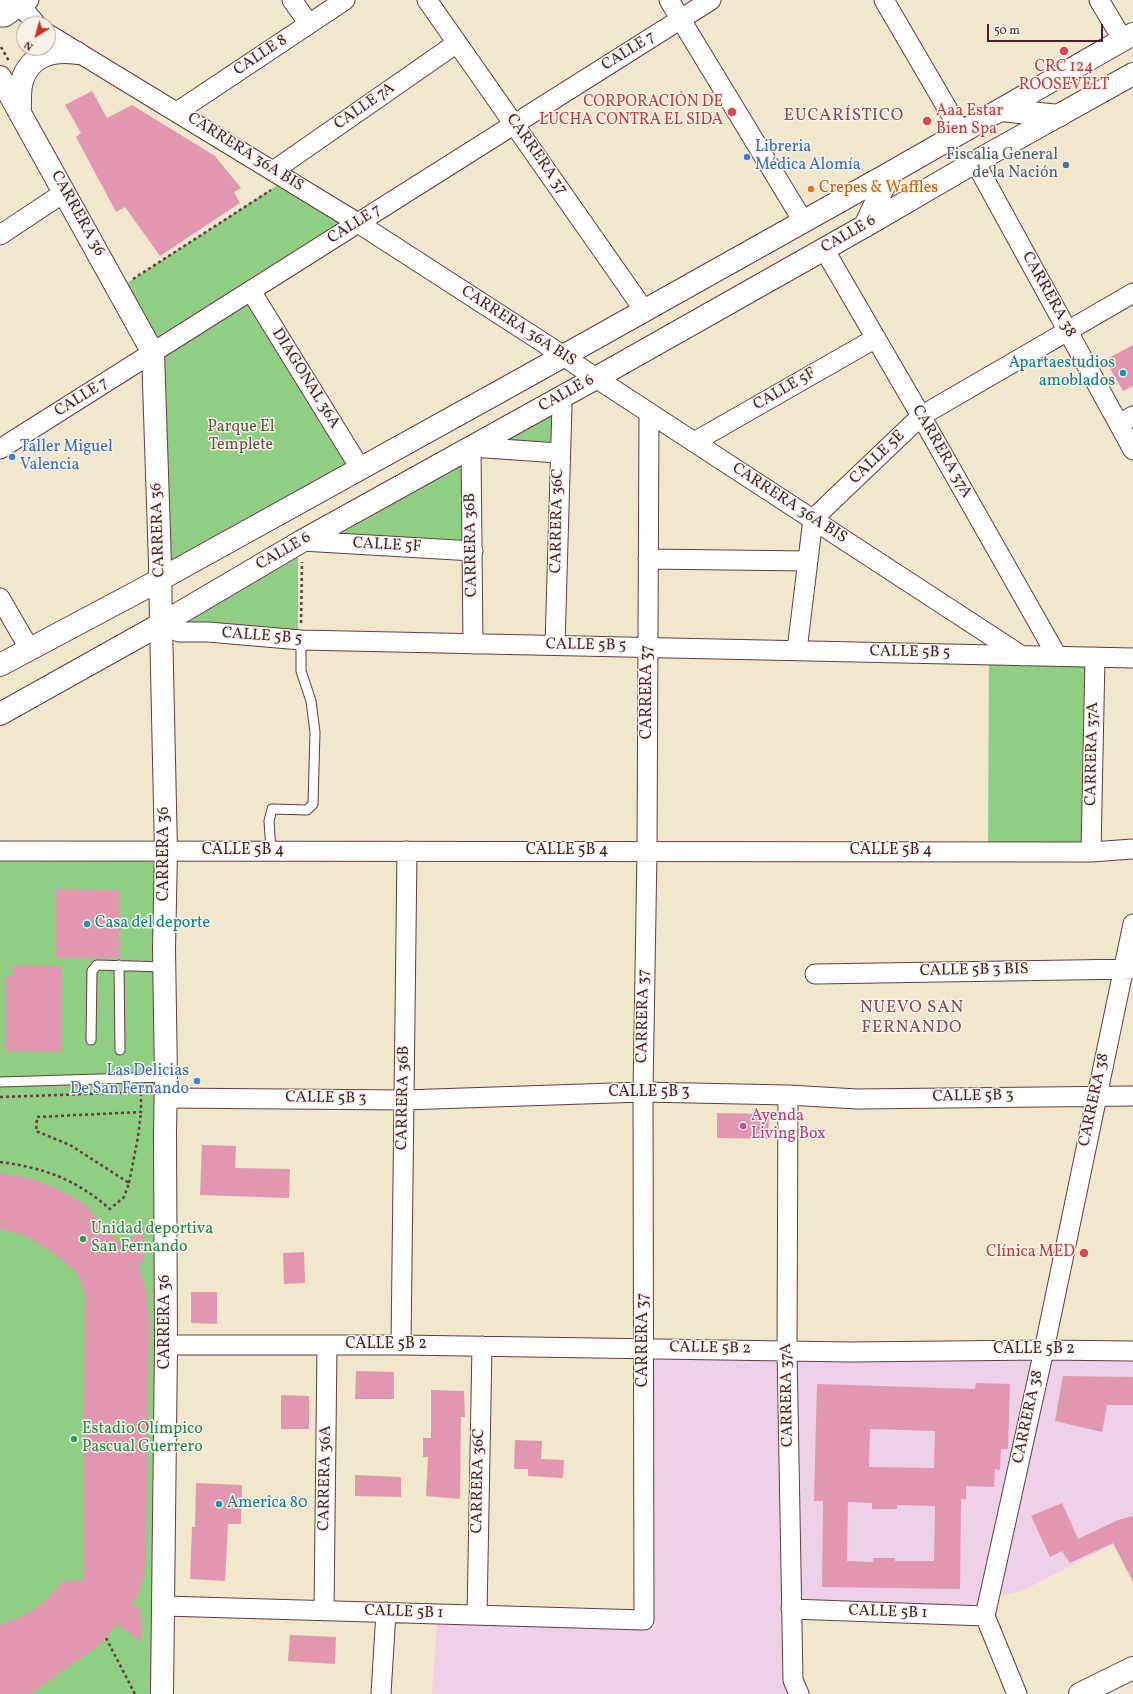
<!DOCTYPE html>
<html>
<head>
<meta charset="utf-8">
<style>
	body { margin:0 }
	#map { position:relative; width:1133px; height:1694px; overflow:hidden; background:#f0e7cd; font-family:Vollkorn,serif }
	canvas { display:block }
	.north { position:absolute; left:16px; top:16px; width:40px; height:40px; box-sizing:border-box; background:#f7f3e8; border:1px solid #b29e9c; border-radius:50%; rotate:217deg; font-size:11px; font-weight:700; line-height:16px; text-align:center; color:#4a1f2b }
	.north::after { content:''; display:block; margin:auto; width:14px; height:18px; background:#c8321e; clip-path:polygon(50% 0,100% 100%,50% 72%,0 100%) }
	.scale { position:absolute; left:987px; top:24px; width:116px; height:18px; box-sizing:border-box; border:2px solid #4a1f2b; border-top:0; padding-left:5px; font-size:12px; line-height:14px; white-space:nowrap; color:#4a1f2b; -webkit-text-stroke:3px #f7f3e8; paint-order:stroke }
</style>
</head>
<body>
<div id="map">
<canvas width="1133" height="1694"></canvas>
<div class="north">N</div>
<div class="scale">50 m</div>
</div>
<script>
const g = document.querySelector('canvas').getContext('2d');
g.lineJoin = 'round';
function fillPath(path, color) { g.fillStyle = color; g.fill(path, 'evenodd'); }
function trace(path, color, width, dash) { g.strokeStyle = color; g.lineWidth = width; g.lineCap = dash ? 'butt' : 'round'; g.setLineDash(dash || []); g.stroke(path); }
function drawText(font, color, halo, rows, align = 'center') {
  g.font = font + ' Vollkorn,serif'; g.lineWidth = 3; g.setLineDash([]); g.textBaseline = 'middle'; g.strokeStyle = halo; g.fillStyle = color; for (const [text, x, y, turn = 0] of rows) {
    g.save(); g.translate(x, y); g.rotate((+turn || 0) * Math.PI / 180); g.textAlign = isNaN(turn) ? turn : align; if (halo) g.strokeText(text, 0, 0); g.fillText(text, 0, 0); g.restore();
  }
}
const built = new Path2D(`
	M787,1350L1133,1351V1534L1022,1591L990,1598L985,1616L791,1609Z
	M652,1356L780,1359L781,1608L784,1681L790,1694H432L437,1622L654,1630Z`);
const green = new Path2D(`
	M279,184L358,223L251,291L360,468L160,580L153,353L118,289Z
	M560,409L557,451L495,444Z
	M464,464L470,548L338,535Z
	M298,557V637L188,628L186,619Z
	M989,654L1095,657L1091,852L988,851Z
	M0,851H166L162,1694H0Z`);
const building = new Path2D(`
	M92,91L107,118L132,105L215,156L241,188L234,192L240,203L160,256L125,207L116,212L76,137L81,133L65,105Z
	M1133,345V386L1123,391L1105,360Z
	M55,889L119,890V958H56Z
	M13,965L62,966L61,1052L6,1051L5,976H13Z
	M717,1113L769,1114L768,1139L717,1138Z
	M202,1145L236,1146L235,1168L290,1169L289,1198L200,1195Z
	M0,1173L28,1178L56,1188L84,1204L122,1246L144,1228V1262L138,1265L147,1294L149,1320L146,1558L143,1578L138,1594L132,1604L140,1609L142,1642L116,1624L106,1638L91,1651L30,1694H0V1625L29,1613L47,1599L63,1581L83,1580L85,1295L78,1274L61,1259L42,1245L23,1235L0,1229Z
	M304,1252L305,1283L284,1284L283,1253Z
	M191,1292H217V1324L191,1323Z
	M356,1371L394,1372V1399H355Z
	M1063,1376L1133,1377V1405H1107L1102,1432L1055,1421Z
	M976,1383L1010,1384L1008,1449H1001L1000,1470L995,1469L994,1487L966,1486V1499H961L960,1589L822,1587L823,1501H814L817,1384L975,1389ZM870,1429L935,1431L934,1468L869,1467ZM848,1502L872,1503V1509H897V1505L935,1506L934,1561H895V1558H873V1562L847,1561Z
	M431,1390L464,1391L465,1417H461L460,1499L426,1496L428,1457H423V1438H431Z
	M281,1395L309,1396V1429H281Z
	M515,1440L542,1441L541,1459L564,1460L563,1478L528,1476V1469H514Z
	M355,1475L401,1477V1497L355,1496Z
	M196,1483L242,1485L241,1524H228L225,1581L190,1579L192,1527H195Z
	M1062,1503L1078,1539L1118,1520L1133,1516V1582L1113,1543L1070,1563L1062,1551L1050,1557L1031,1516Z
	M290,1635L336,1637L335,1664L288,1661Z`);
const path = new Path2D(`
	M1,47L9,61
	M133,279L271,190
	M301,623L302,562
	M0,1097L147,1092
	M0,1162C45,1168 75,1179 110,1209L124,1197L129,1183L70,1145L36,1131L37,1117L141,1112V1092
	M129,1183L138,1137L141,1112
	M106,1638L135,1694`);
const service = new Path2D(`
	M271,851L269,821L272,809L307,810L313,804L315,732L311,701L301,671V640
	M119,965L120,1050
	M91,1040L92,971L97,965L165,967
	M0,1082L166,1077`);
const minor = new Path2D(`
	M292,0L309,24
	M427,0L644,310
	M669,0L803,221
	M884,0L961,132
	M1099,0L1123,40
	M21,6L36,24
	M0,17H5L29,0
	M48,34L358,223L550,347L596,378L1022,656
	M177,112L345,0
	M975,162L1133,450
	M273,171L457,43
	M0,235L65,192
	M824,249L921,416L1057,656
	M251,291L360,468
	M1119,424L1133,416
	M694,442L876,338
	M0,449L711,0
	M302,541L473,551
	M648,559L807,561
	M0,598L29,648
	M161,624L179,632H208L301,640L1133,658
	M473,644L471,447L559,453
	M555,645L562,406L561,397
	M797,650L813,519L921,416L1133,293
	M0,851L1091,852L1133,849
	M1091,852L1095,657
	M815,974L1133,969
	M788,1095L787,1350L793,1680L799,1694
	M166,1098L404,1100L643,1092L788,1095L857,1099L1133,1096
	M166,1345H401L850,1352L1044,1350L1133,1351
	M401,1345L407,851
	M164,1606L644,1620L643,1092L647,851L649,413
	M791,1609L985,1616
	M324,1611L327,1345
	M477,1615L482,1346
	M381,1694L386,1612
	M1017,1694L985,1616L1044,1350L1133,924`);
const tertiary = new Path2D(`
	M161,624L166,851L164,949L166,1077L165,1133L166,1345L162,1694`);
const secondary = new Path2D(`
	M0,3L4,0
	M0,77L153,353L160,564L161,624
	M1001,110L1059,116
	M20,112C20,102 19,91 22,81C29,56 53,49 77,53
	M865,226L890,173
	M0,665L141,590L524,378L890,173L1133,34
	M0,714L161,624L302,541L596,378L865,226L975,162L1133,74`);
const primary = new Path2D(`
	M1080,1694L1133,1668`);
const markers = [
	[1064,51,5,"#e0444e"],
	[732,112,5,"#e0444e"],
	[927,121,5,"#e0444e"],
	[747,157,4,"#3f7fe0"],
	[1066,165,4,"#5c6f8a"],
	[811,189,4,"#e8710a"],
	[1123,373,4,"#0f9aa8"],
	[12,457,4,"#3f7fe0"],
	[87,924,4,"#0f9aa8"],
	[197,1081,4,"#3f7fe0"],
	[743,1126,4,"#d1479c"],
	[83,1239,4,"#2e9e5b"],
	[1084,1253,5,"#e0444e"],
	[74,1439,4,"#2e9e5b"],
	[219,1504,4,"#0f9aa8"]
];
const streetNames = [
	["CALLE 7",629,52,-32],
	["CALLE 8",261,56,-34],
	["CALLE 7A",365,107,-35],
	["CARRERA 36A BIS",245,153,32],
	["CARRERA 37",536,155,55],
	["CARRERA 36",77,214,61],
	["CALLE 7",355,225,-32],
	["CALLE 6",849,235,-30],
	["CARRERA 38",1048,295,61],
	["CARRERA 36A BIS",518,327,33],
	["DIAGONAL 36A",305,379,58],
	["CALLE 5F",785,390,-30],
	["CALLE 6",567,394,-29],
	["CALLE 7",82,398,-32],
	["CARRERA 37A",941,452,60],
	["CALLE 5E",878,458,-44],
	["CARRERA 36A BIS",789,504,33],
	["CARRERA 36C",558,521,-89],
	["CARRERA 36",159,530,-92],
	["CARRERA 36B",472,545,-91],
	["CALLE 5F",387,546,3],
	["CALLE 6",284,552,-30],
	["CALLE 5B 5",262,637,4],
	["CALLE 5B 5",586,646,1],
	["CALLE 5B 5",910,653,1],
	["CARRERA 37",648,692,-90],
	["CARRERA 37A",1093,754,-89],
	["CALLE 5B 4",243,851],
	["CALLE 5B 4",567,851],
	["CALLE 5B 4",891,851],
	["CARRERA 36",165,854,-90],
	["CALLE 5B 3 BIS",974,971,-1],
	["CARRERA 37",644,1016,-89],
	["CALLE 5B 3",649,1093],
	["CALLE 5B 3",973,1097,-1],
	["CARRERA 36B",404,1098,-89],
	["CALLE 5B 3",326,1099,1],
	["CARRERA 38",1095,1100,-78],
	["CARRERA 36",166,1322,-90],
	["CARRERA 37",644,1340,-90],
	["CALLE 5B 2",386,1345],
	["CALLE 5B 2",710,1349,1],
	["CALLE 5B 2",1034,1350],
	["CARRERA 37A",788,1395,-91],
	["CARRERA 38",1029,1417,-78],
	["CARRERA 36A",326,1478,-89],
	["CARRERA 36C",479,1481,-89],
	["CALLE 5B 1",404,1613,2],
	["CALLE 5B 1",888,1613,2]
];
const healthNames = [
	["CRC 124",1064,68,"center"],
	["ROOSEVELT",1064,86,"center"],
	["CORPORACIÓN DE",723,103],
	["LUCHA CONTRA EL SIDA",723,121],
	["Aaa Estar",936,112,"left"],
	["Bien Spa",936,130,"left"],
	["Clínica MED",1075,1253]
];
const shopNames = [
	["Libreria",755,148],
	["Médica Alomía",755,166],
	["Taller Miguel",20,448],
	["Valencia",20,466],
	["Las Delicias",189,1072,"right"],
	["De San Fernando",189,1090,"right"]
];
const serviceNames = [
	["Fiscalia General",1058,156],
	["de la Nación",1058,174]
];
const foodNames = [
	["Crepes & Waffles",819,189]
];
const cultureNames = [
	["Apartaestudios",1115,364,"right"],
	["amoblados",1115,382,"right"],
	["Casa del deporte",95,924],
	["America 80",227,1504]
];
const parkNames = [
	["Parque El",241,428],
	["Templete",241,446]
];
const hotelNames = [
	["Ayenda",751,1117],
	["Living Box",751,1135]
];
const leisureNames = [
	["Unidad deportiva",91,1230],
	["San Fernando",91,1248],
	["Estadio Olímpico",82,1430],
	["Pascual Guerrero",82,1448]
];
const neighbourhoodNames = [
	["EUCARÍSTICO",844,117],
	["NUEVO SAN",912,1009],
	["FERNANDO",912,1029]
];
fillPath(built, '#eed0e8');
fillPath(green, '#90ce84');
fillPath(building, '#e297b0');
trace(service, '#633d43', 11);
trace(minor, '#633d43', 21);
trace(tertiary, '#633d43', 24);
trace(secondary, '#633d43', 24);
trace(primary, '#633d43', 24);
trace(path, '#633d43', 2.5, [3, 3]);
trace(service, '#fff', 9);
trace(minor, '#fff', 19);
trace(tertiary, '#fff', 22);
trace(secondary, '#fff', 22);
trace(primary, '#fff', 22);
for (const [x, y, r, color] of markers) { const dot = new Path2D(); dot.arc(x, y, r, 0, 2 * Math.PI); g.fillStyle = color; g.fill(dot); trace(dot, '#f7f3e8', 1.5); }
drawText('16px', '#4a1f2b', '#f7f3e8', streetNames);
drawText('16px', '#be3a42', '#f7f3e8', healthNames, 'right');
drawText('16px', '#366cbe', '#f7f3e8', shopNames, 'left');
drawText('16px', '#4e5e75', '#f7f3e8', serviceNames, 'right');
drawText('16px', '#c56008', '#f7f3e8', foodNames, 'left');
drawText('16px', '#0d838f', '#f7f3e8', cultureNames, 'left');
drawText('16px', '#5f5446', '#f7f3e8', parkNames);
drawText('16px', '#b23c85', '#f7f3e8', hotelNames, 'left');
drawText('16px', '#27864d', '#f7f3e8', leisureNames, 'left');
g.letterSpacing = '1px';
drawText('17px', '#7f495a', '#f7f3e8', neighbourhoodNames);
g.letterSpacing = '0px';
</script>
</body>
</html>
